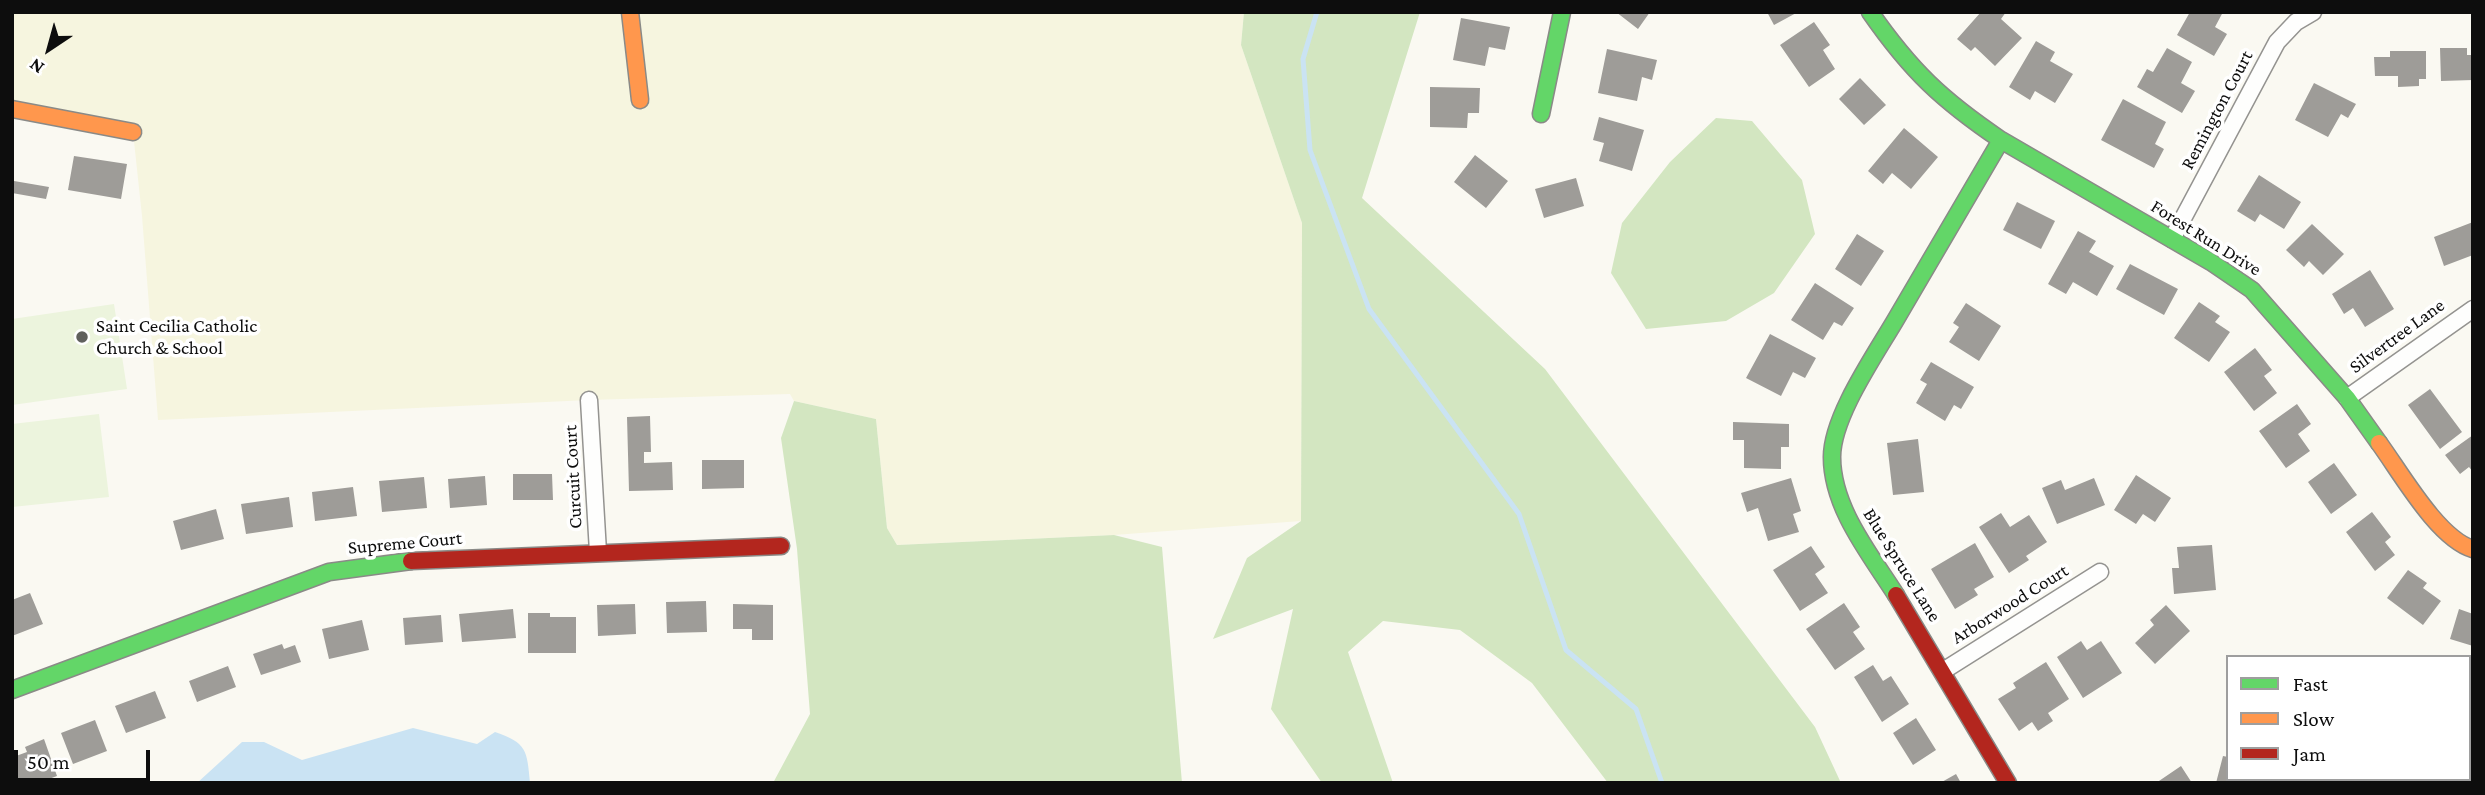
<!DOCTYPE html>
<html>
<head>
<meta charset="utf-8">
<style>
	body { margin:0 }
	#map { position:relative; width:2485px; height:795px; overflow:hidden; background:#faf9f2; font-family:"Crimson Pro",serif }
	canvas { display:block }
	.frame { position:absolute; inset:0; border:14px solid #0d0d0d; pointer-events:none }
	.legend { position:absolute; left:2226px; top:655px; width:245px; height:126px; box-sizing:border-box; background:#fff; border:2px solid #9e9e9e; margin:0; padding:9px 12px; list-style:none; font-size:21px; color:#0d0d0d }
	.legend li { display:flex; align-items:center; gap:14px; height:35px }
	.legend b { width:35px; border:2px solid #9e9e9e }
	.north { position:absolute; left:14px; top:14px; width:70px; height:70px; -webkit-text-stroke:5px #fff; paint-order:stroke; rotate:216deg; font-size:19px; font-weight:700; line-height:28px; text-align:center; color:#0d0d0d }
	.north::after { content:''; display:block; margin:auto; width:24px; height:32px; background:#0d0d0d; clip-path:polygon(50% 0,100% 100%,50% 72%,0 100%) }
	.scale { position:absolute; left:14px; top:750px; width:136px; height:32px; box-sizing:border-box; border:4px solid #0d0d0d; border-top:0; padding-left:9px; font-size:21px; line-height:24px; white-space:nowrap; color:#0d0d0d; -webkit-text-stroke:5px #fff; paint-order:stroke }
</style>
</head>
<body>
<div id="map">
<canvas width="2485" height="795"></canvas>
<div class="frame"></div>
<ul class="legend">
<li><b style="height:9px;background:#63d668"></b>Fast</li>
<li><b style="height:9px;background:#ff974d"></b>Slow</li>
<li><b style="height:9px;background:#b3261e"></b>Jam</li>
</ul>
<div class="north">N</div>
<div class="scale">50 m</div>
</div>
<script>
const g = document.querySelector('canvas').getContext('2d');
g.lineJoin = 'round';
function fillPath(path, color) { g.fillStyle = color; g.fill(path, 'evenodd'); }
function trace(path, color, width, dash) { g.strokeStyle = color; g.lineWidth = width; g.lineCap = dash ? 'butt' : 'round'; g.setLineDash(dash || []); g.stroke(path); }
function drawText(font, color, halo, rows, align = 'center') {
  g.font = font + ' "Crimson Pro",serif'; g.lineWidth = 7; g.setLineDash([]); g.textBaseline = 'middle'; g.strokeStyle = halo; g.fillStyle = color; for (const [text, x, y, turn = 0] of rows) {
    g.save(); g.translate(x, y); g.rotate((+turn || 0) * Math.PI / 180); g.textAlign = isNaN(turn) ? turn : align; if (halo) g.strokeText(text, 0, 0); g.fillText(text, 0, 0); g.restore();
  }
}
const farmland = new Path2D(`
	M12,12H1244L1241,45L1302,223L1301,521L1114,535L897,545L887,528L876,419L794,401L790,394L589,400L158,420L142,216L133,132L12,109Z`);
const forest = new Path2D(`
	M1244,12H1420L1362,198L1545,369L1815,727L1841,783H1608L1532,683L1460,630L1383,621L1348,652L1393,783H1322L1271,709L1293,609L1213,639L1247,558L1301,521L1302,223L1241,45Z
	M1716,118L1752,121L1802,180L1815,234L1774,293L1726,321L1646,329L1611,273L1622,223L1670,162Z
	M794,401L876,419L887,528L897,545L1114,535L1162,547L1182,783H773L810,714L797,549L781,438Z`);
const pitch = new Path2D(`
	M114,304L127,389L12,405V319Z
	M99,414L109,497L12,507V424Z`);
const water = new Path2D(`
	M413,728L477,744L495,732C527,743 527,750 530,783H197L242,742H264L302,760Z`);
const stream = new Path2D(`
	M1317,12L1303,59L1310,150L1369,309L1519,514L1566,650L1636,709L1662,783`);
const building = new Path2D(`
	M1616,12H1650L1638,29Z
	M1767,12H1798L1774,25Z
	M1981,12H2006L2001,19L2022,38L1995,66L1975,47L1971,51L1957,39Z
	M2190,12H2223L2215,27L2227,34L2214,56L2177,35Z
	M1461,18L1510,27L1505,50L1489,47L1485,66L1453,60Z
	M1814,22L1830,45L1823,50L1835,69L1809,87L1780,45Z
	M2036,41L2055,52L2050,61L2073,74L2055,103L2035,91L2030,100L2009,87Z
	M2167,48L2192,62L2181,83L2195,91L2182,113L2137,87L2147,69L2153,72Z
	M2440,48H2467V55H2473V80L2441,81Z
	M1607,49L1657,60L1652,80L1642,77L1637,101L1598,93Z
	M2390,51H2426V79H2419V86L2398,87V76H2375L2374,57H2390Z
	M1860,78L1886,105L1864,125L1839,99Z
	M2314,83L2356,104L2348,118L2341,114L2328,137L2295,120Z
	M1430,87L1480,88L1479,113H1468L1467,128L1430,127Z
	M2123,99L2166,122L2155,144L2164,149L2154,168L2101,140Z
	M1599,117L1644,130L1632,171L1599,161L1604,143L1593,140Z
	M1904,128L1938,157L1911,189L1892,173L1883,184L1868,171Z
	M1475,155L1508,181L1486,208L1454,182Z
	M74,156L127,164L121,199L68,190Z
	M2259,175L2301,202L2284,229L2260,214L2255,222L2237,211Z
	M1576,178L1584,206L1544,218L1535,189Z
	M14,181L49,187L46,199L12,193Z
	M2017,202L2055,221L2041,249L2003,230Z
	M2473,222V255L2444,266L2434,237Z
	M2312,224L2344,254L2323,275L2309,261L2304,267L2286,250Z
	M2078,231L2096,241L2089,252L2114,266L2097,296L2073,282L2066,294L2048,284Z
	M1857,234L1884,251L1861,286L1835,269Z
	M2130,264L2178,289L2164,315L2116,289Z
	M2370,270L2394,309L2365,327L2353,308L2344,314L2332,294Z
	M1815,283L1854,308L1842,326L1834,322L1823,340L1791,320Z
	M2199,302L2220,316L2215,322L2230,332L2209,362L2174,338Z
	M1966,303L2001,326L1979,361L1949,342L1959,327L1953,323Z
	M1770,334L1816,358L1805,378L1793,372L1781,396L1746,378Z
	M2255,348L2272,370L2264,376L2277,393L2254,411L2224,372Z
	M1931,362L1974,387L1961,409L1954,405L1945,421L1916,403L1927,384L1920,380Z
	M2430,389L2462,432L2440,449L2408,405Z
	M2297,404L2311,424L2298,434L2310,451L2286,468L2259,431Z
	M650,416L651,452H644V463L672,462L673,490L629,491L627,417Z
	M1733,422L1789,424V447H1781V469L1744,468V440H1733Z
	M2473,435V472L2469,467L2460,474L2445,455Z
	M1918,439L1924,492L1893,495L1887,443Z
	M702,460H744V488L702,489Z
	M2334,463L2357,495L2331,514L2308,482Z
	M513,474H552L553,500H513Z
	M2136,475L2171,498L2155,522L2143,514L2136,524L2114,510Z
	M485,476L487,505L450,508L448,479Z
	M424,477L427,508L382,512L379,481Z
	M1791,478L1801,511L1793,514L1799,532L1768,541L1758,508L1747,512L1741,493Z
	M2094,478L2105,505L2057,524L2042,488L2061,480L2065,490Z
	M353,487L357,516L315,521L312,492Z
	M289,497L293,527L246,534L241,504Z
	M216,509L224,539L181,550L173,521Z
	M2372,512L2391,537L2385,542L2395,555L2375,571L2346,532Z
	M2001,513L2010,527L2029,515L2047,542L2026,556L2029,560L2009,573L1979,527Z
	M1975,543L1994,577L1974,589L1978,595L1955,609L1931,569Z
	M2212,545L2216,590L2174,594L2172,568H2179L2177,547Z
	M1811,546L1825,567L1815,574L1828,593L1800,611L1773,570Z
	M2408,570L2427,583L2423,588L2441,601L2423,625L2387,598Z
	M30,593L43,624L12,636V600Z
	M706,601L707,632L667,633L666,602Z
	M1844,603L1860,627L1853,632L1865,649L1835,670L1806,629Z
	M635,604L636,634L598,636L597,605Z
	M733,604L773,605V640H752V629H733Z
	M2166,605L2190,631L2155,664L2135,643L2154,625L2150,620Z
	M513,609L516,638L462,642L459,614Z
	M2459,609L2473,614V646L2450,639Z
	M528,613H550V617H576V653H528Z
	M441,615L443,642L405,645L403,618Z
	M362,620L369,650L329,659L322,629Z
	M2081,641L2087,650L2101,641L2122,673L2083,698L2057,657Z
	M282,644L284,649L295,645L301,662L261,675L253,654Z
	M2046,662L2069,699L2048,713L2053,721L2038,731L2032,722L2019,731L1998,699L2016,688L2013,683Z
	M1873,665L1883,681L1891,676L1909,704L1882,722L1854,677Z
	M228,666L236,687L197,702L189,681Z
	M155,691L166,718L126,733L115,706Z
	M1916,718L1936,750L1913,765L1893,733Z
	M95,720L107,751L73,764L61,733Z
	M44,739L57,776L38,783H12V764L18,762L16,756L27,752L25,747Z
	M2223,756L2228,757V779H2272L2271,783H2216Z
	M2181,766L2192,783H2156Z
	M1956,774L1961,783H1940Z`);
const street = new Path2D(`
	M2172,239L2277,42L2296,22L2313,12
	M2347,398L2473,309
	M589,400L598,552
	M1943,671L2100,572`);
const fast = new Path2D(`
	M1870,12C1911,71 1942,100 2001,140L2211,262L2252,290L2347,398L2379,443
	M1541,114L1562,12
	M1896,595C1870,554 1832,508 1832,457C1832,415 1878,351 1899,314C1933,256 1967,198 2001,140
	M12,690L329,572L411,561`);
const slow = new Path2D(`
	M630,12L640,100
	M12,109L133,132
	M2379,443C2401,473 2438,539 2473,549`);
const jam = new Path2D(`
	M411,561L781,546
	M1896,595L2008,783`);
const markers = [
	[82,337,7,"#60605d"]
];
const streetNames = [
	["Remington Court",2217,110,-62],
	["Forest Run Drive",2206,238,32],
	["Silvertree Lane",2397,336,-36],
	["Curcuit Court",573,477,-93],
	["Supreme Court",405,543,-5],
	["Blue Spruce Lane",1902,565,58],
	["Arborwood Court",2010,604,-32]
];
const poiNames = [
	["Saint Cecilia Catholic",96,326],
	["Church & School",96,348]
];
fillPath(farmland, '#f6f5df');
fillPath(forest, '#d3e6c1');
fillPath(pitch, '#ecf4dd');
fillPath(water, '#cae3f3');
trace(stream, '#cae3f3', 5);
fillPath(building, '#9e9c98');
trace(street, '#949390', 19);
trace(fast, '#8a8a87', 19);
trace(slow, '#8a8a87', 19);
trace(jam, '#8a8a87', 19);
trace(street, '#fefefd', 16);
trace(fast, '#63d668', 16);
trace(slow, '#ff974d', 16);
trace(jam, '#b3261e', 16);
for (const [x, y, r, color] of markers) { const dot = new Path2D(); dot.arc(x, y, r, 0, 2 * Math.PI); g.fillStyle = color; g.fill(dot); trace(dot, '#fff', 2.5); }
drawText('19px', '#0d0d0d', '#fff', streetNames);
drawText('19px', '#0d0d0d', '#fff', poiNames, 'left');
</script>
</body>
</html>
